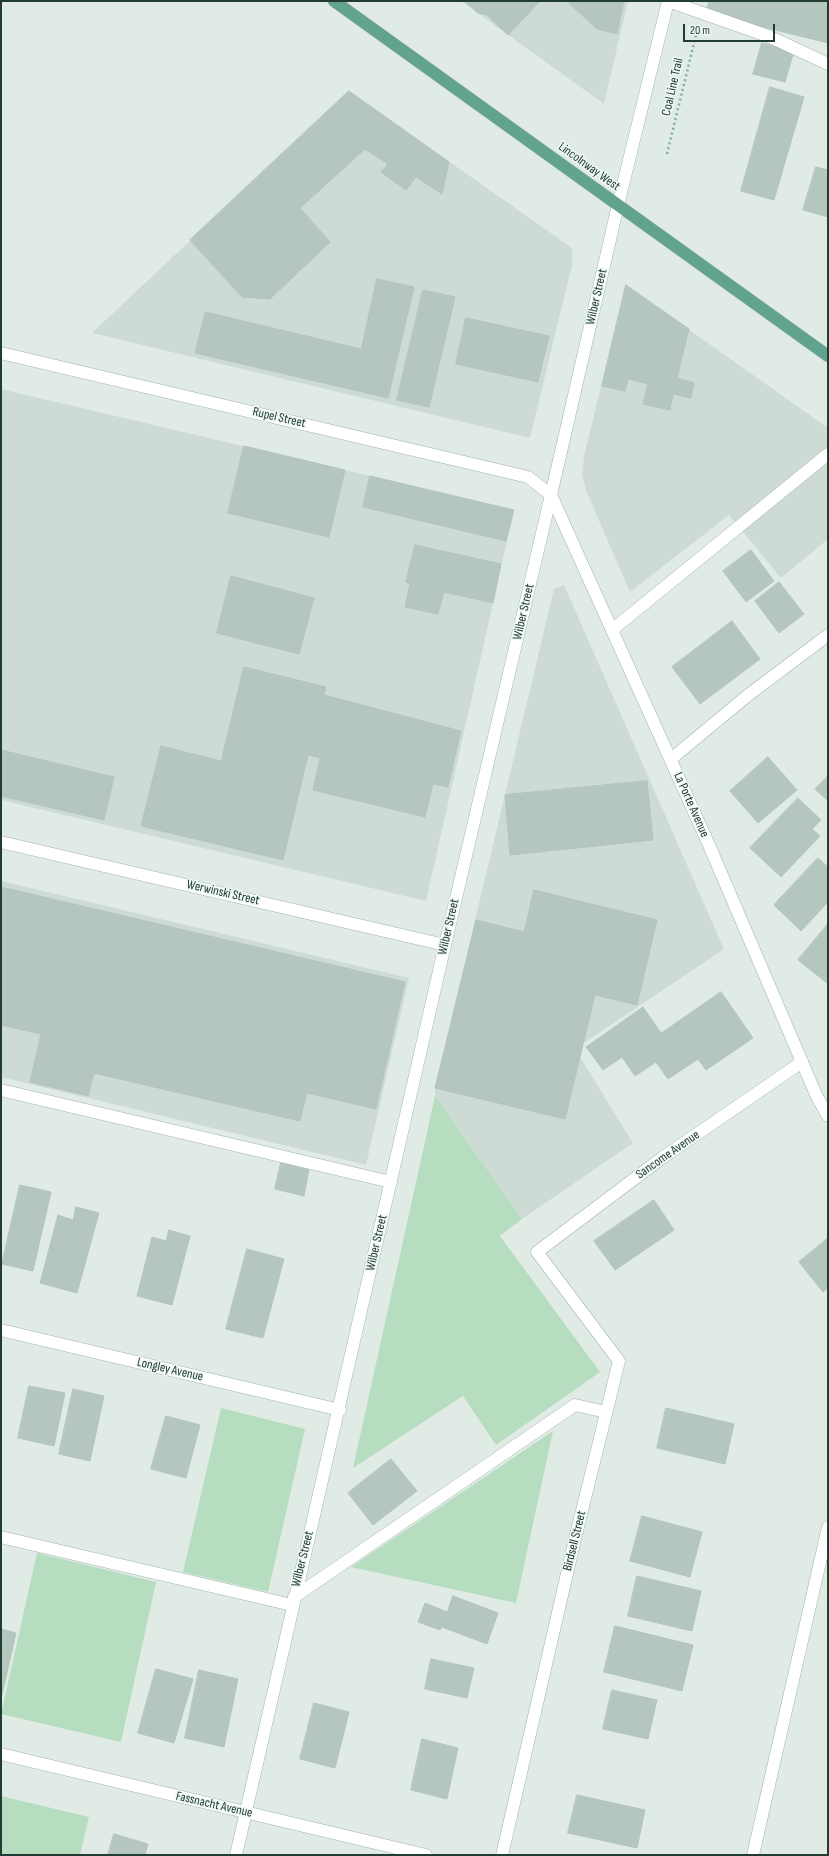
<!DOCTYPE html>
<html>
<head>
<meta charset="utf-8">
<style>
	body { margin:0 }
	#map { position:relative; width:829px; height:1856px; overflow:hidden; background:#e0ebe5; font-family:"Sofia Sans Condensed",sans-serif }
	canvas { display:block }
	.frame { position:absolute; inset:0; border:2px solid #203c33; pointer-events:none }
	.scale { position:absolute; left:683px; top:24px; width:92px; height:18px; box-sizing:border-box; border:2px solid #203c33; border-top:0; padding-left:5px; font-size:12px; line-height:14px; white-space:nowrap; color:#203c33; -webkit-text-stroke:3px #f0f8f3; paint-order:stroke }
</style>
</head>
<body>
<div id="map">
<canvas width="829" height="1856"></canvas>
<div class="frame"></div>
<div class="scale">20 m</div>
</div>
<script>
const g = document.querySelector('canvas').getContext('2d');
g.lineJoin = 'round';
function fillPath(path, color) { g.fillStyle = color; g.fill(path, 'evenodd'); }
function trace(path, color, width, dash) { g.strokeStyle = color; g.lineWidth = width; g.lineCap = dash ? 'butt' : 'round'; g.setLineDash(dash || []); g.stroke(path); }
function drawText(font, color, halo, rows, align = 'center') {
  g.font = font + ' "Sofia Sans Condensed",sans-serif'; g.lineWidth = 3; g.setLineDash([]); g.textBaseline = 'middle'; g.strokeStyle = halo; g.fillStyle = color; for (const [text, x, y, turn = 0] of rows) {
    g.save(); g.translate(x, y); g.rotate((+turn || 0) * Math.PI / 180); g.textAlign = isNaN(turn) ? turn : align; if (halo) g.strokeText(text, 0, 0); g.fillText(text, 0, 0); g.restore();
  }
}
const built = new Path2D(`
	M461,1H628L604,104Z
	M349,91L572,248V265L530,438L92,333Z
	M626,285L828,428V539L781,578L729,515L630,592L587,493L582,475L584,456Z
	M1,389L514,510L426,901L1,800Z
	M564,585L724,949L575,1049L633,1143L522,1219L435,1096V1088L554,589Z
	M1,881L409,978L366,1165L1,1077Z`);
const green = new Path2D(`
	M435,1096L522,1219L500,1236L600,1372L496,1445L463,1396L353,1468Z
	M221,1408L305,1429L268,1592L183,1572Z
	M553,1431L516,1603L351,1567Z
	M37,1553L156,1582L121,1742L1,1714Z
	M1,1796L89,1817L80,1855H1Z`);
const building = new Path2D(`
	M465,1H540L508,35L487,15L478,13Z
	M567,1H624L617,34L597,29Z
	M709,1H828V43L706,13Z
	M762,43L794,51L785,82L753,74Z
	M770,87L804,97L774,200L741,191Z
	M349,91L449,162L442,194L416,177L406,190L381,172L388,164L365,149L300,208L330,242L270,299L242,297L190,240Z
	M816,167L828,170V217L803,210Z
	M377,279L414,287L388,398L195,353L205,312L361,349Z
	M626,285L689,329L677,378L694,383L691,398L673,394L670,410L643,404L648,384L628,379L625,391L602,386Z
	M423,290L455,297L429,407L397,400Z
	M466,318L549,336L538,382L456,364Z
	M244,446L345,470L329,537L228,513Z
	M370,476L514,510L506,541L363,507Z
	M415,545L501,564L493,603L444,592L438,614L405,607L410,583L406,582Z
	M751,550L774,581L746,602L723,571Z
	M231,576L314,598L299,654L217,633Z
	M779,582L804,614L779,633L755,601Z
	M732,621L760,659L700,704L672,667Z
	M244,667L326,687L324,695L461,731L448,787L433,784L425,817L313,790L320,758L308,755L283,860L141,826L161,746L221,761Z
	M1,750L114,777L104,820L1,796Z
	M768,757L797,790L758,823L730,791Z
	M828,776V801L815,789Z
	M647,781L653,840L510,855L505,795Z
	M798,798L821,820L812,829L820,836L781,877L750,848Z
	M818,858L828,867V902L801,931L774,905Z
	M1,887L405,982L376,1109L307,1093L300,1121L94,1073L88,1096L30,1082L41,1034L1,1025Z
	M534,890L657,920L637,1005L595,995L565,1119L435,1088L476,920L524,932Z
	M828,924V983H827L798,960Z
	M721,992L753,1038L706,1070L698,1059L668,1079L656,1062L635,1076L622,1057L603,1070L586,1047L643,1007L661,1033Z
	M281,1163L309,1170L304,1196L275,1189Z
	M20,1185L51,1192L33,1271L2,1264Z
	M654,1200L674,1230L615,1270L594,1241Z
	M76,1207L99,1213L77,1293L40,1283L58,1215L73,1220Z
	M169,1230L190,1236L172,1305L137,1296L152,1237L166,1241Z
	M828,1238V1288L823,1292L799,1262Z
	M247,1249L284,1259L263,1338L226,1329Z
	M29,1386L65,1393L54,1446L18,1438Z
	M73,1389L104,1396L90,1461L59,1454Z
	M666,1408L734,1424L725,1464L657,1448Z
	M166,1416L200,1425L186,1478L151,1469Z
	M391,1459L417,1491L373,1525L348,1493Z
	M642,1516L702,1532L690,1577L630,1561Z
	M637,1576L701,1591L692,1631L628,1616Z
	M453,1596L498,1613L487,1644L442,1627L440,1630L418,1622L425,1603L447,1612Z
	M615,1626L693,1645L682,1691L604,1672Z
	M1,1629L16,1633L1,1699Z
	M431,1659L474,1668L467,1698L425,1689Z
	M156,1669L193,1679L174,1743L138,1733Z
	M199,1670L238,1679L224,1747L185,1738Z
	M612,1690L657,1700L648,1739L603,1729Z
	M314,1703L349,1712L335,1768L300,1759Z
	M422,1739L458,1748L447,1799L411,1790Z
	M577,1795L645,1810L637,1848L568,1833Z
	M114,1834L148,1844L145,1855H108Z`);
const path = new Path2D(`
	M667,154L696,35`);
const service = new Path2D(`
	M668,1L768,36L828,64
	M612,630L828,454
	M671,759L747,696L828,635
	M1,1090L391,1182
	M1,1537L292,1605
	M294,1597L575,1405L606,1412
	M753,1855L828,1527`);
const minor = new Path2D(`
	M1,353L528,477L551,495L445,945L236,1855
	M1,842L445,945
	M1,1330L340,1410
	M1,1754L426,1855
	M502,1855L575,1539L619,1361L537,1252L662,1158L802,1062`);
const tertiary = new Path2D(`
	M668,1L618,205L551,495L709,845L817,1097L828,1116`);
const primary = new Path2D(`
	M334,1L828,356`);
const streetNames = [
	["Coal Line Trail",673,87,-77],
	["Lincolnway West",589,167,36],
	["Wilber Street",597,297,-77],
	["Rupel Street",279,418,13],
	["Wilber Street",524,612,-77],
	["La Porte Avenue",691,805,66],
	["Werwinski Street",223,893,13],
	["Wilber Street",449,927,-77],
	["Sancome Avenue",668,1155,-35],
	["Wilber Street",377,1243,-77],
	["Longley Avenue",170,1370,13],
	["Birdsell Street",575,1541,-76],
	["Wilber Street",303,1559,-76],
	["Fassnacht Avenue",214,1805,13]
];
fillPath(built, '#cedbd4');
fillPath(green, '#b7ddc0');
fillPath(building, '#b5c6be');
trace(building, '#b2c5bc', 1);
trace(service, '#a3b3ac', 13);
trace(minor, '#a3b3ac', 13);
trace(tertiary, '#a3b3ac', 13);
trace(primary, '#c1c8c6', 13);
trace(path, '#7fb09e', 2.5, [2, 3]);
trace(service, '#fff', 12);
trace(minor, '#fff', 12);
trace(tertiary, '#fff', 12);
trace(primary, '#62a38f', 12);
drawText('13px', '#203c33', '#f0f8f3', streetNames);
</script>
</body>
</html>
